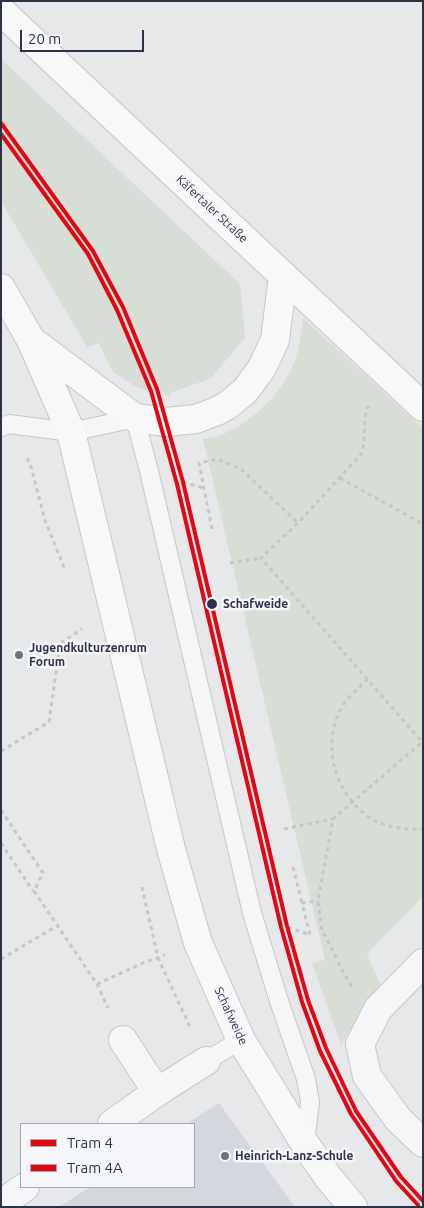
<!DOCTYPE html>
<html>
<head>
<meta charset="utf-8">
<style>
	body { margin:0 }
	#map { position:relative; width:424px; height:1208px; overflow:hidden; background:#e6e8ea; font-family:Ubuntu,sans-serif }
	canvas { display:block }
	.frame { position:absolute; inset:0; border:2px solid #2b3445; pointer-events:none }
	.legend { position:absolute; left:20px; top:1123px; width:175px; height:65px; box-sizing:border-box; background:#f4f6f9; border:1px solid #a4a8b1; margin:0; padding:6px 9px; list-style:none; font-size:15px; color:#2b3445 }
	.legend li { display:flex; align-items:center; gap:10px; height:25px }
	.legend b { width:25px; border:1px solid #a4a8b1 }
	.scale { position:absolute; left:20px; top:30px; width:124px; height:22px; box-sizing:border-box; border:2px solid #2b3445; border-top:0; padding-left:6px; font-size:15px; line-height:18px; white-space:nowrap; color:#2b3445; -webkit-text-stroke:4px #f4f6f9; paint-order:stroke }
</style>
</head>
<body>
<div id="map">
<canvas width="424" height="1208"></canvas>
<div class="frame"></div>
<ul class="legend">
<li><b style="height:6px;background:#e30613"></b>Tram 4</li>
<li><b style="height:6px;background:#e30613"></b>Tram 4A</li>
</ul>
<div class="scale">20 m</div>
</div>
<script>
const g = document.querySelector('canvas').getContext('2d');
g.lineJoin = 'round';
function fillPath(path, color) { g.fillStyle = color; g.fill(path, 'evenodd'); }
function trace(path, color, width, dash) { g.strokeStyle = color; g.lineWidth = width; g.lineCap = dash ? 'butt' : 'round'; g.setLineDash(dash || []); g.stroke(path); }
function drawText(font, color, halo, rows, align = 'center') {
  g.font = font + ' Ubuntu,sans-serif'; g.lineWidth = 5; g.setLineDash([]); g.textBaseline = 'middle'; g.strokeStyle = halo; g.fillStyle = color; for (const [text, x, y, turn = 0] of rows) {
    g.save(); g.translate(x, y); g.rotate((+turn || 0) * Math.PI / 180); g.textAlign = isNaN(turn) ? turn : align; if (halo) g.strokeText(text, 0, 0); g.fillText(text, 0, 0); g.restore();
  }
}
const built = new Path2D(`
	M219,1103L295,1207H59L90,1187H194V1124H186Z`);
const green = new Path2D(`
	M1,59L240,284L245,338L210,379L172,392L170,396L138,388L112,371L99,343L87,347L1,201Z
	M303,318L423,428V896L367,954L380,984L341,1045L312,963L325,960L203,439C207,438 213,438 218,436C246,427 278,397 291,370C299,354 301,335 303,318Z`);
const path = new Path2D(`
	M369,406L366,410L363,452L298,523L261,558L423,743
	M27,458L30,463L45,520L65,570
	M340,478L423,524
	M183,482L203,488
	M212,529L199,463L217,459L241,469L298,523
	M230,563L261,558
	M368,679C356,690 343,701 337,717C324,751 336,792 365,814C380,827 403,830 423,829
	M1,751L49,722L60,644L82,629
	M1,810L43,873L34,891L97,984L108,1008
	M284,829L333,819
	M1,843L33,891
	M293,867L302,903
	M142,887L158,958L191,1029
	M288,927L310,935L302,903L318,901
	M1,959L57,926
	M97,984L143,963L165,955
	M352,986L349,983L322,930L318,901L333,819L422,742`);
const lane = new Path2D(`
	M1,427L9,424L71,432L135,418L149,471L252,913L279,1001L306,1079L310,1102L305,1144
	M206,1061L241,1040`);
const street = new Path2D(`
	M423,963L378,1009L360,1044L367,1076L398,1119L423,1143
	M123,1040L157,1092
	M112,1124L157,1092L206,1061
	M1,1204L25,1187`);
const secondary = new Path2D(`
	M1,11L423,407
	M1,288L31,340L71,432L171,849L198,943L241,1040L305,1144L328,1177L353,1207
	M32,341L135,418L166,422L196,419L217,411L228,405L245,391L262,368L275,340L283,276`);
const tram1 = new Path2D(`
	M1,123L93,251L123,307L157,389L183,482L287,926L308,1000L326,1048L356,1111L401,1177L423,1201`);
const tram2 = new Path2D(`
	M1,134L88,254L117,310L151,391L177,484L281,927L302,1002L320,1051L351,1114L396,1181L418,1205`);
const markers = [
	[212,604,6,"#2b3445"],
	[19,655,5,"#6c737f"],
	[225,1156,5,"#6c737f"]
];
const streetNames = [
	["Käfertaler Straße",212,209,43],
	["Schafweide",231,1016,65]
];
const stopNames = [
	["Schafweide",223,604]
];
const poiNames = [
	["Jugendkulturzenrum",29,648],
	["Forum",29,662],
	["Heinrich-Lanz-Schule",235,1156]
];
fillPath(built, '#d4d7dd');
fillPath(green, '#d6ded6');
trace(lane, '#c4c6c8', 20);
trace(street, '#c4c6c8', 30);
trace(secondary, '#c4c6c8', 30);
trace(path, '#c5c6ca', 3, [4, 4]);
trace(lane, '#f5f6f7', 18);
trace(street, '#f5f6f7', 28);
trace(secondary, '#f8f8f8', 28);
trace(tram1, '#e30613', 4);
trace(tram2, '#e30613', 4);
for (const [x, y, r, color] of markers) { const dot = new Path2D(); dot.arc(x, y, r, 0, 2 * Math.PI); g.fillStyle = color; g.fill(dot); trace(dot, '#f4f6f9', 2); }
drawText('12px', '#2b3445', '#f4f6f9', streetNames);
drawText('bold 12px', '#2b3445', '#f4f6f9', stopNames, 'left');
drawText('bold 12px', '#2b3445', '#f4f6f9', poiNames, 'left');
</script>
</body>
</html>
